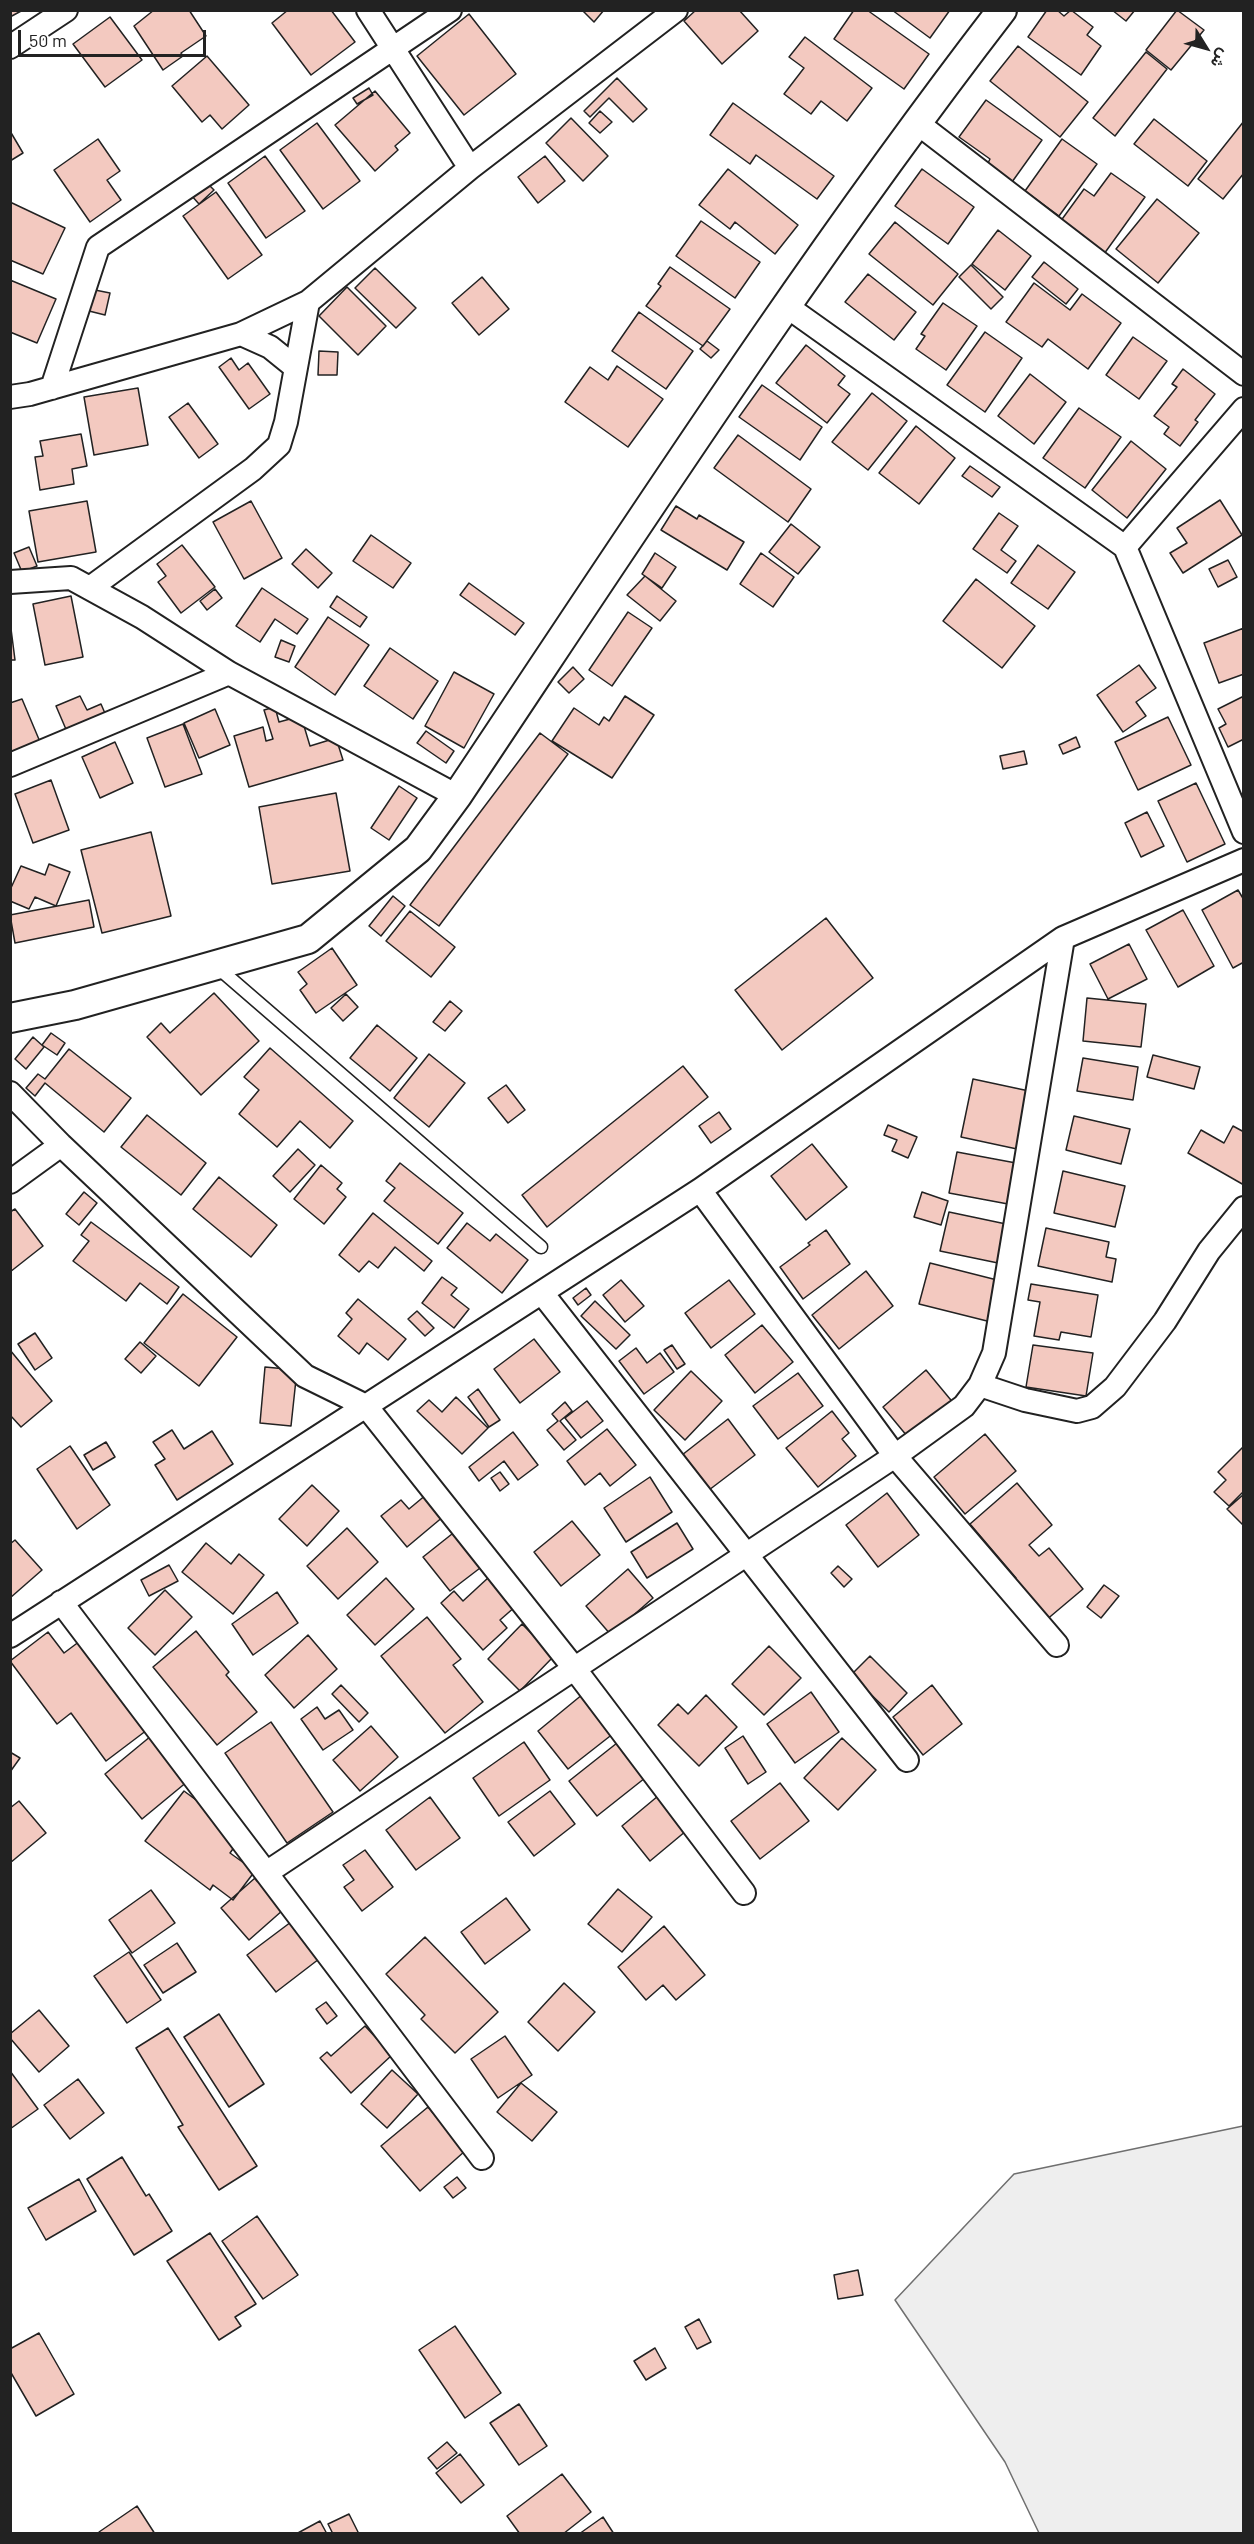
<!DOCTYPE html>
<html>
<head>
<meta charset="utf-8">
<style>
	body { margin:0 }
	#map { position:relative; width:1254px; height:2544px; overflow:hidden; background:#fff; font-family:Barlow,Vazirmatn,sans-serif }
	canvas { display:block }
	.frame { position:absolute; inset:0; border:12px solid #222; pointer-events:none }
	.north { position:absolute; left:1176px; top:18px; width:60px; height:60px; -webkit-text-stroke:4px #fff; paint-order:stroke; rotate:127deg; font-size:16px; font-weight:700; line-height:24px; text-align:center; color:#222 }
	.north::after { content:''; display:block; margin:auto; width:21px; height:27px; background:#222; clip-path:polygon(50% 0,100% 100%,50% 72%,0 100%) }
	.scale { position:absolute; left:18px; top:30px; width:188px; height:27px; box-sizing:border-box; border:3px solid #222; border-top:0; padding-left:8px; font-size:18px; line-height:21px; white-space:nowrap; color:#222; -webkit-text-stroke:4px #fff; paint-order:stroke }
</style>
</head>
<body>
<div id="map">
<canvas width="1254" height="2544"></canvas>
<div class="frame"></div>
<div class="north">ش</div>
<div class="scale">50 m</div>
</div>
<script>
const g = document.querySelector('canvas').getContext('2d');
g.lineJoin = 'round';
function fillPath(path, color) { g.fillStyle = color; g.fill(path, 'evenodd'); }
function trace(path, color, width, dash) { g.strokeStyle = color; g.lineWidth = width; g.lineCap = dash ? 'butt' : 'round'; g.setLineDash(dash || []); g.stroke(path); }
const green = new Path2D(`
	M1243,2126V2533H1039L1005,2462L895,2300L1014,2174Z`);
const building = new Path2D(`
	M10,10H23L10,17Z
	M154,10H189L206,36L181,53L183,56L163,70L134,26Z
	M288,10H331L355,42L311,75L272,23Z
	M582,10H604L594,22Z
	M696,10H739L758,31L722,64L684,21Z
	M854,10H867L929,54L904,89L834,39Z
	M892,10H950L930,38Z
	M1047,10H1057L1064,16L1071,10L1093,27L1087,35L1101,46L1081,75L1028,37Z
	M1112,10H1135L1126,21Z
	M1177,10L1204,30L1171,70L1146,50Z
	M469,14L516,74L464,115L417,56Z
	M110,17L142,60L105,87L73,44Z
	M805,37L872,88L847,121L821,101L811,114L784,94L804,68L789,57Z
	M1018,46L1088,102L1060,137L990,81Z
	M1146,52L1167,69L1115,136L1093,118Z
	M207,56L249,105L222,129L210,115L202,122L172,86Z
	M617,78L647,109L633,122L609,98L590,117L584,111Z
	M369,88L373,95L357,104L353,98Z
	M375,91L410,133L395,146L398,150L375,171L335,125Z
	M986,100L1042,140L1012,182L987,165L990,159L959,137Z
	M733,103L834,176L817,199L756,155L750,164L710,135Z
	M600,111L612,122L600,133L589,123Z
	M571,118L608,156L583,181L546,143Z
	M1154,119L1207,161L1188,186L1134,144Z
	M1244,121V173L1223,199L1198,179Z
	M317,123L360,181L323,209L280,150Z
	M10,131L23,153L10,161Z
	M98,139L120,171L107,180L121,200L90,222L54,170Z
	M1062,139L1097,164L1059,216L1025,191Z
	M265,156L305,211L266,238L228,183Z
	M545,156L565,181L538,203L518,177Z
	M728,169L798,225L775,254L735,222L730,229L699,205Z
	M922,169L974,207L948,244L895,206Z
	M1111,173L1145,197L1104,254L1060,222L1084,189L1094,196Z
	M206,182L214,190L199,204L191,195Z
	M216,192L262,255L228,279L183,216Z
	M1157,199L1199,233L1158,283L1116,249Z
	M10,202L65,228L43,274L10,260Z
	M701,221L760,262L735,298L676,256Z
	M895,222L958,274L933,305L869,254Z
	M998,230L1031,256L1005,290L972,264Z
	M1044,262L1078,289L1066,304L1032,277Z
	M971,265L1003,297L991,309L959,277Z
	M670,267L730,309L703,346L646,306L661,286L658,284Z
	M375,268L416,308L396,328L355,288Z
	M868,274L916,312L894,340L845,302Z
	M482,277L509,309L479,335L452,303Z
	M10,280L56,299L37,343L10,332Z
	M1034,283L1070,310L1082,294L1121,323L1088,369L1048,339L1042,347L1006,322Z
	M347,287L386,326L358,355L319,316Z
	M95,290L110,293L105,315L89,311Z
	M943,303L977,326L946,370L916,349L925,336L921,334Z
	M639,312L693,351L666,389L612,351Z
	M985,332L1022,358L985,412L947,385Z
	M1133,337L1167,361L1139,399L1106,375Z
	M707,341L719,350L711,358L700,349Z
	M806,345L845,376L838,385L850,394L827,423L776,383Z
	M319,351L338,352L337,375H318Z
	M231,358L239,370L248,363L270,394L249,409L219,367Z
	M617,366L663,399L628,447L565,402L590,367L608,380Z
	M1183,369L1215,394L1195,420L1198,422L1180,446L1164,434L1169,427L1154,416L1177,387L1172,384Z
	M1030,374L1066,402L1034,444L998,416Z
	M762,385L822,427L800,460L739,417Z
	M138,388L148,445L94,455L84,397Z
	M872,393L907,421L868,470L832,442Z
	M188,403L218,444L199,458L169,417Z
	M1079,408L1121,437L1085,488L1043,458Z
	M916,426L955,458L919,504L879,473Z
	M81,434L87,466L72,469L74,484L40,490L35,457L43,456L40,441Z
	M738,435L811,489L788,522L714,468Z
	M1131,441L1166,469L1127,518L1092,490Z
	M970,466L1000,487L992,497L962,476Z
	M1220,500L1242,535L1183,573L1170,553L1187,543L1177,528Z
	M87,501L96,552L38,562L29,511Z
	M251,501L282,558L244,579L213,522Z
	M676,506L697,519L699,515L744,542L727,570L661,530Z
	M999,513L1018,526L1001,550L1016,561L1007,573L973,549Z
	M791,524L820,547L798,574L769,552Z
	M371,535L411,563L393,588L353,561Z
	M182,545L215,587L181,613L158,582L166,576L157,564Z
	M1038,545L1075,572L1048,609L1011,583Z
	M29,547L37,566L22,572L14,553Z
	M306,549L332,573L318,588L292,564Z
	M655,553L676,567L662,588L642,574Z
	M761,553L794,577L773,607L740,584Z
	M1228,560L1237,577L1218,587L1209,569Z
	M645,576L676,601L660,621L627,595Z
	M976,579L1035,626L1002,668L943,621Z
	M469,583L524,623L515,635L460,595Z
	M262,588L308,619L297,634L275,619L260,642L236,626Z
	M215,589L222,598L207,610L200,601Z
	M71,596L83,657L45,665L33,604Z
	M337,596L367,617L360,627L330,607Z
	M628,612L652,628L612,686L589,670Z
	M328,617L369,645L335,695L295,667Z
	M10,621L15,660H10Z
	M1244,628V674L1219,683L1204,643Z
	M281,640L295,646L289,662L275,657Z
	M390,648L438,681L413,719L364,686Z
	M1139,665L1156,688L1136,702L1146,716L1123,732L1097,695Z
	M573,667L584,679L569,693L558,682Z
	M454,672L494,694L464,748L425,726Z
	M80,696L87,710L101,704L110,725L71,741L56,706Z
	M625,696L654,715L612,778L552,741L574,708L599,725L604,717L609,721Z
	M1244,696V739L1228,747L1219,728L1226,724L1218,709Z
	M22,699L43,749L10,762V703Z
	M275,707L279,722L301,716L310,746L336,738L343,760L249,787L234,736L263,727L266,741L273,739L264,710Z
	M215,709L230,745L199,758L184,723Z
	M1168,717L1191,765L1138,790L1115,742Z
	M183,724L202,774L165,787L147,738Z
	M426,731L454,751L446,763L417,743Z
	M540,733L568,754L439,926L410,905Z
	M1076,737L1080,747L1063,754L1059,745Z
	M115,742L133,783L100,798L82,757Z
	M1024,751L1027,764L1003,769L1000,756Z
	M51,780L69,830L33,843L15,794Z
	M1196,783L1225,844L1187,862L1158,801Z
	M399,786L417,798L389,840L371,828Z
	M336,793L350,871L272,884L259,807Z
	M1147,812L1164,846L1141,857L1125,823Z
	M151,832L171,916L102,933L81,850Z
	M49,864L70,872L56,906L35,897L29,909L10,901V890L21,866L45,875Z
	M1238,890L1244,900V962L1233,968L1202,910Z
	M393,896L405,906L381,936L369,926Z
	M89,900L94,927L15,943L10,915Z
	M1183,910L1214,966L1178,987L1146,930Z
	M410,911L455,947L431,977L386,941Z
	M826,918L873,978L782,1050L735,990Z
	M1129,944L1147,979L1108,999L1090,964Z
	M332,948L357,985L316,1013L300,990L307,984L298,972Z
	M214,993L259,1041L201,1095L147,1037L161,1023L170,1033Z
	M346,994L358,1007L343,1021L331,1008Z
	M1087,998L1146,1004L1141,1047L1083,1041Z
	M450,1001L462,1011L445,1031L433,1022Z
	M377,1025L417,1058L390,1091L350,1058Z
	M51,1033L65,1043L57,1055L42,1045Z
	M33,1037L44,1047L26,1069L15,1059Z
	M270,1048L353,1121L330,1148L300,1121L277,1147L239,1114L259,1090L244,1077Z
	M69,1049L131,1098L104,1132L45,1083L35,1096L26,1088L38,1074L45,1079Z
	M429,1054L465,1083L429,1127L394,1098Z
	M1153,1055L1200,1067L1194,1089L1147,1077Z
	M1083,1058L1138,1067L1133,1100L1077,1091Z
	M683,1066L708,1097L547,1227L522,1195Z
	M973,1079L1029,1091L1017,1149L961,1137Z
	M506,1085L525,1110L508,1123L488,1098Z
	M719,1112L731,1129L711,1143L699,1126Z
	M147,1115L206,1163L181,1195L121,1147Z
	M1074,1116L1130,1129L1121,1164L1066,1150Z
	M888,1125L917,1137L908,1158L892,1151L897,1140L884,1135Z
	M1233,1126L1244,1132V1185L1188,1153L1201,1130L1224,1143Z
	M812,1144L847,1187L806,1220L771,1176Z
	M298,1149L315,1165L290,1192L273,1176Z
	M957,1152L1016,1163L1008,1204L949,1193Z
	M400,1163L463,1213L438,1244L384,1201L395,1188L386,1181Z
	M321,1165L342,1183L337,1189L346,1197L324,1224L294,1199Z
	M1063,1171L1125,1186L1115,1227L1054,1213Z
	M219,1177L277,1225L251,1257L193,1209Z
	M84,1192L97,1203L79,1225L66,1214Z
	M922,1192L948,1201L941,1225L914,1217Z
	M15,1209L43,1246L10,1272V1212Z
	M949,1212L1006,1224L998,1263L940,1251Z
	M373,1213L432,1261L424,1271L395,1247L378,1268L369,1261L359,1272L339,1255Z
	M91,1222L179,1287L167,1304L140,1283L126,1301L73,1261L89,1241L81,1235Z
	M467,1223L490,1241L496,1234L528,1260L502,1293L447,1248Z
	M1046,1228L1109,1242L1106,1257L1116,1259L1112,1282L1038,1266Z
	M826,1230L850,1264L803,1299L780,1267L810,1245L808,1243Z
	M930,1263L1001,1281L991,1322L919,1304Z
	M866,1271L893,1306L839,1349L812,1315Z
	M442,1277L457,1288L451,1295L469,1309L454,1328L422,1303Z
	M621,1280L644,1306L625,1322L603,1295Z
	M729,1280L755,1314L711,1348L685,1313Z
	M1031,1284L1098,1295L1091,1337L1061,1332L1059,1340L1034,1336L1040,1302L1028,1300Z
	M586,1288L591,1295L578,1305L573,1298Z
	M183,1294L237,1337L199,1386L144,1343Z
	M358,1299L406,1339L388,1360L367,1343L359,1354L338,1336L352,1319L346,1313Z
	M595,1301L630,1335L616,1349L581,1316Z
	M417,1311L434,1328L425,1336L408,1319Z
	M762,1325L793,1362L755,1393L725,1355Z
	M35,1333L52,1358L35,1370L18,1344Z
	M534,1339L560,1372L520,1403L494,1369Z
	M140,1342L156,1356L141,1373L125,1359Z
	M672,1345L685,1364L677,1369L664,1350Z
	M1033,1345L1093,1353L1086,1396L1026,1387Z
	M636,1348L647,1363L660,1353L674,1372L644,1394L619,1361Z
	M10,1350L52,1401L21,1427L10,1415Z
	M265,1367L297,1370L291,1426L260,1423Z
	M926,1370L955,1405L912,1442L883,1407Z
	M691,1371L722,1401L685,1440L654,1410Z
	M798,1373L823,1406L778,1439L753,1406Z
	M478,1389L500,1420L489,1427L468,1397Z
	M456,1397L488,1428L462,1454L417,1411L429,1400L442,1412Z
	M587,1401L603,1421L581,1438L565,1418Z
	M565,1402L572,1411L560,1421L576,1440L564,1450L547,1430L558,1421L552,1414Z
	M832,1411L849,1433L842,1439L856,1456L818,1487L786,1448Z
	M728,1419L755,1455L709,1490L682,1455Z
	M607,1429L636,1465L610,1486L600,1473L585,1485L567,1461Z
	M172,1430L184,1449L212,1431L233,1464L177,1500L155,1465L165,1459L153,1442Z
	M513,1432L538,1465L518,1480L504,1461L479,1481L469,1467Z
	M985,1434L1016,1471L965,1514L934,1477Z
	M106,1442L115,1457L93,1470L84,1455Z
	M70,1446L110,1505L77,1529L37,1469Z
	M1244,1446V1491L1229,1506L1214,1492L1226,1480L1218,1472Z
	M500,1472L509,1484L500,1491L491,1478Z
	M650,1477L672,1512L626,1542L604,1508Z
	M1017,1483L1052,1525L1029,1545L1039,1556L1049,1548L1083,1589L1045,1621L1012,1582L1016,1578L970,1524Z
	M312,1485L339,1511L307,1546L279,1519Z
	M887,1493L919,1535L878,1567L846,1525Z
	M427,1494L444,1516L407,1547L381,1516L401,1500L409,1509Z
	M1244,1494V1526L1227,1509Z
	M572,1521L600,1555L561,1586L534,1552Z
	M677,1523L693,1549L647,1578L631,1552Z
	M347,1528L378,1562L338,1599L307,1566Z
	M457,1530L484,1565L450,1591L423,1557Z
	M15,1540L42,1570L10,1598V1544Z
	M206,1543L231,1564L239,1554L264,1575L233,1614L182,1572Z
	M169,1565L178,1581L149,1596L141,1580Z
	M838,1566L852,1579L844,1587L831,1573Z
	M628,1569L653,1598L611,1635L586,1606Z
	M489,1577L516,1606L500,1620L507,1628L483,1650L441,1603L454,1591L463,1601Z
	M386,1578L414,1609L375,1645L347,1615Z
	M1104,1585L1119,1596L1101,1618L1087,1607Z
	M165,1590L192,1617L155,1655L128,1628Z
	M277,1592L298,1623L253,1655L232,1624Z
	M427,1617L461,1659L453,1665L483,1702L445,1733L381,1656Z
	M522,1624L554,1656L520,1691L488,1659Z
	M196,1631L229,1672L226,1675L257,1712L217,1745L153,1667Z
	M48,1632L64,1653L80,1641L147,1730L106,1761L71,1713L57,1724L10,1661Z
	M308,1635L337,1669L294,1708L265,1675Z
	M769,1646L801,1678L764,1715L732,1684Z
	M870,1656L907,1693L889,1712L851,1675Z
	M341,1685L368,1713L359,1722L332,1694Z
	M932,1685L962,1724L923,1755L893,1717Z
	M811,1692L839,1732L795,1763L767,1724Z
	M583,1694L614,1733L568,1769L538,1731Z
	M706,1695L737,1727L699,1766L658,1725L678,1704L688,1714Z
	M317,1707L325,1719L339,1710L353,1730L323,1750L301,1719Z
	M271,1722L333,1812L287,1843L225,1753Z
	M371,1726L398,1757L360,1791L333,1760Z
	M151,1736L188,1781L142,1819L105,1774Z
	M743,1736L766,1772L748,1784L725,1748Z
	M842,1738L876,1770L838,1810L804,1778Z
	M524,1742L550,1780L499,1816L473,1778Z
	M617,1743L645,1778L597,1816L569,1781Z
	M10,1752L20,1758L10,1772Z
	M780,1783L809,1821L760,1859L731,1821Z
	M184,1791L243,1835L230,1853L255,1871L233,1900L213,1885L210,1890L145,1841Z
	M550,1791L575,1824L534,1856L508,1822Z
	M658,1796L686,1831L650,1861L622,1826Z
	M430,1797L460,1838L416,1870L386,1830Z
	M19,1801L46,1833L10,1863V1808Z
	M365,1850L393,1887L362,1911L344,1887L354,1880L343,1865Z
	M255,1878L283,1910L249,1940L221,1908Z
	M618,1889L652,1917L622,1952L588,1924Z
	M151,1890L175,1923L132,1953L109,1920Z
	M506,1898L530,1930L485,1964L461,1932Z
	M291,1922L319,1959L276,1992L247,1955Z
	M664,1926L705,1975L676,2000L663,1985L646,2000L618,1967Z
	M425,1937L498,2012L455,2053L421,2019L425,2015L386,1974Z
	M177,1943L196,1972L163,1993L144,1965Z
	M129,1952L161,2000L127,2023L94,1976Z
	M564,1983L595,2012L558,2051L528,2022Z
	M326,2002L337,2016L327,2024L316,2009Z
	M39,2010L69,2046L39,2072L10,2038V2034Z
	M219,2014L264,2084L229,2107L184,2037Z
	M365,2026L392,2055L351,2093L320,2058L327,2052L331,2056Z
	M168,2028L257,2166L219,2190L178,2127L183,2125L136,2048Z
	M505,2036L532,2075L498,2098L471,2059Z
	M392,2070L418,2094L387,2128L361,2104Z
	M10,2071L38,2109L10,2129Z
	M78,2079L104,2113L70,2139L44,2105Z
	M521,2083L557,2112L532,2141L497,2112Z
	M428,2107L465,2151L420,2191L381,2146Z
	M122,2157L146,2196L149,2194L172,2231L134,2255L87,2179Z
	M457,2177L466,2188L453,2198L444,2187Z
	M79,2179L96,2211L46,2240L28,2208Z
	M257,2216L298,2275L263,2299L222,2241Z
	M210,2233L256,2304L235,2317L241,2326L219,2340L167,2261Z
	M858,2270L863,2295L838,2299L834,2275Z
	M699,2319L711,2342L697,2349L685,2327Z
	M455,2326L501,2393L465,2418L419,2350Z
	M39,2333L74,2394L36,2416L10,2371V2349Z
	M655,2348L666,2368L646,2380L634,2361Z
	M519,2404L547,2446L519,2465L490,2423Z
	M447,2442L457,2453L437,2469L428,2458Z
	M460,2454L484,2485L461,2503L436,2473Z
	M562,2474L591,2512L563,2534H520L507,2516Z
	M137,2506L155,2534H100L99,2532Z
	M349,2514L359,2534H333L328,2524Z
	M603,2517L614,2534H579Z
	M320,2521L327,2534H296Z`);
const service = new Path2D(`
	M216,966L541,1247`);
const minor = new Path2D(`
	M368,10L470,168
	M10,47L66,10
	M916,122L1244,374
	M785,305L1125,547L1244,409
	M241,334L270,347L296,368
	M52,388L98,247L450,10
	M10,397L30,394L241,334L308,302
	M1125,547L1244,832
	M10,582L71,578L142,617L229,673L457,796
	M90,588L253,469L279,445L286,422L308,302L470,168L676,10
	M10,765L229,673
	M10,1093L61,1145L305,1376L366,1406L574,1668L744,1893
	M10,1182L61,1145
	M700,1190L895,1456L1057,1645
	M542,1293L907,1760
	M980,1385L1025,1400L1077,1411L1092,1407L1115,1387L1165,1321L1209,1251L1244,1208
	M61,1602L482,2158
	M10,1636L700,1190L1063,938
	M266,1873L895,1456L964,1406L980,1385L994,1353L1063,938L1244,860`);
const tertiary = new Path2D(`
	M10,1018L75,1005L308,939L418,849L457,796C634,531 807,263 1002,10`);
fillPath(green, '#eee');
trace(green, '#6f6f6f', 1.5);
fillPath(building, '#f3c9c0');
trace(building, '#222', 1.5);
trace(service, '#222', 15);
trace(minor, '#222', 26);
trace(tertiary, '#222', 32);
trace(service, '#fff', 12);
trace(minor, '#fff', 22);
trace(tertiary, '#fff', 28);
</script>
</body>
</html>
